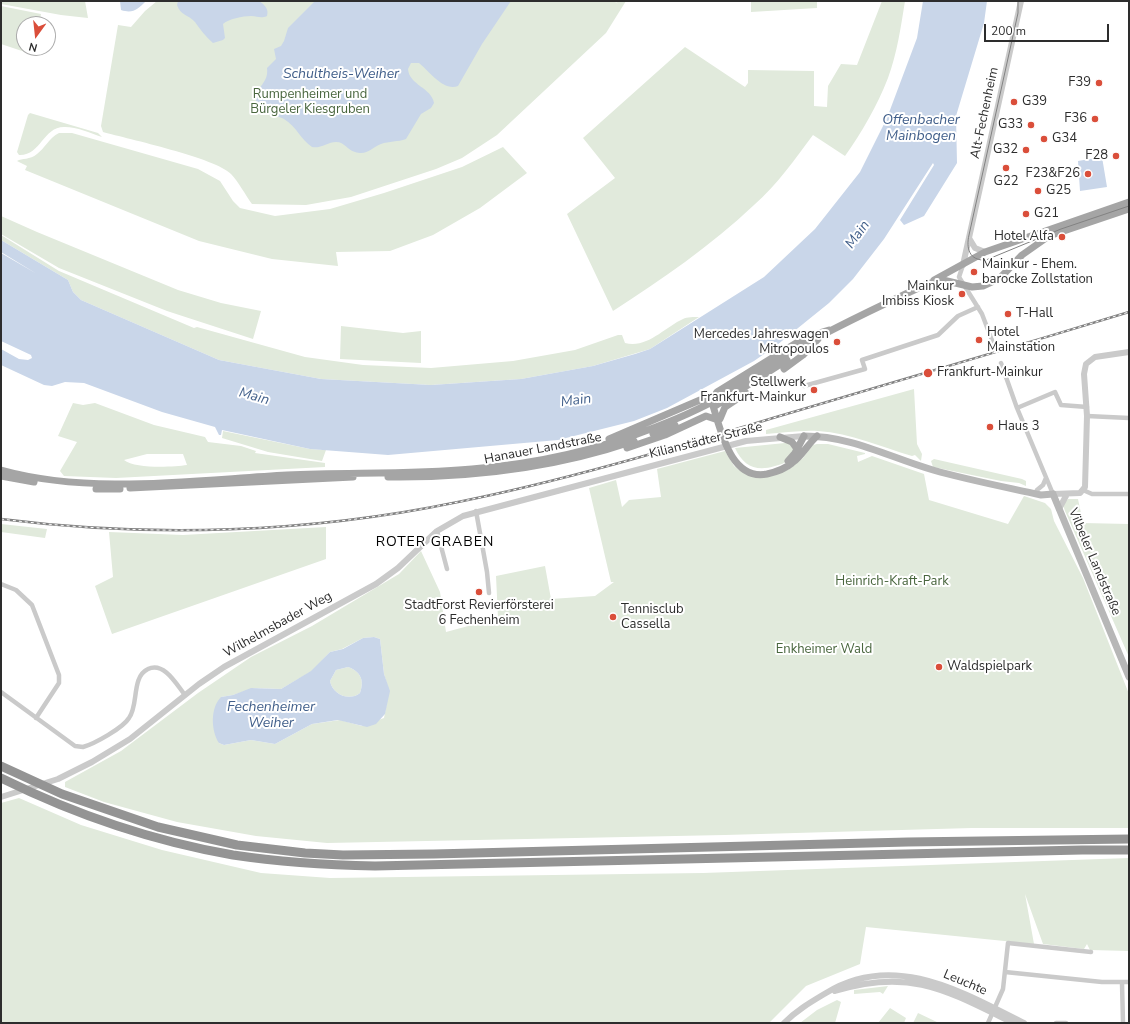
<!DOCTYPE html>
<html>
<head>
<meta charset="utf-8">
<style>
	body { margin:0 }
	#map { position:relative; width:1130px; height:1024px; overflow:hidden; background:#fff; font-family:"Nunito Sans",sans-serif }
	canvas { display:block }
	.frame { position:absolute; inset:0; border:2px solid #2d2d2d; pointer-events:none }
	.north { position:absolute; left:16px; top:16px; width:40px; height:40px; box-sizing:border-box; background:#fff; border:1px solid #ababab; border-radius:50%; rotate:195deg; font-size:11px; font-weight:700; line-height:16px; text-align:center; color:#2d2d2d }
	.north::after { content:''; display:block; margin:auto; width:14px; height:18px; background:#da4e3a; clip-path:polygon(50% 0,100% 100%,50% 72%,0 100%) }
	.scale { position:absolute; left:984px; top:24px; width:125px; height:18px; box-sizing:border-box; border:2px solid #2d2d2d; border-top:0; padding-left:5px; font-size:12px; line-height:14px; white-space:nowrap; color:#2d2d2d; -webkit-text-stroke:3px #fff; paint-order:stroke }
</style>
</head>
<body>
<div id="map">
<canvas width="1130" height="1024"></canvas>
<div class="frame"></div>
<div class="north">N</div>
<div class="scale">200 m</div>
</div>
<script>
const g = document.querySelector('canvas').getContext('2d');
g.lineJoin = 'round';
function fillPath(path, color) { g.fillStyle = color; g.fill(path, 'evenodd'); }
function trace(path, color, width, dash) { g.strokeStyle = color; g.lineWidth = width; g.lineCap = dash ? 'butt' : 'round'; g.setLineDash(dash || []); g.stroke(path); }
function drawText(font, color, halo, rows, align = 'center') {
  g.font = font + ' "Nunito Sans",sans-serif'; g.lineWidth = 4; g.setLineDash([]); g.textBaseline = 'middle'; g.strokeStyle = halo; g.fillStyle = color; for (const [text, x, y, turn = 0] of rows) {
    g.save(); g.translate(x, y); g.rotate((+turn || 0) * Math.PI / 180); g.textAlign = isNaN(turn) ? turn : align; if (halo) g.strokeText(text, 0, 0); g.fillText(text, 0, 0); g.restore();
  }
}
const green = new Path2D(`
	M1,1H85L88,18L61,15L1,4Z
	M157,1H614L618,4L615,1H626L606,33L497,135L462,158L436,169L351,197L306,205L252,204C246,196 238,181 231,174C216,158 128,139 103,132L101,126L118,25L131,27L145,11Z
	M751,1H817V8L751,12Z
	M882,1H905C901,26 897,54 888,78C877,106 862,132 845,156L813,135C795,159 777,185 754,205C711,246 662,279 613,311L567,214L615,178L583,138L685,47L745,87L748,83V70L814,71V106L827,107L828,86L841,64L857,65Z
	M1,6L41,14L39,24H24V48H36L34,55L1,44Z
	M30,113L98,133L102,137C90,133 77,127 65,127C43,126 41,156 19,155L17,152L28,115Z
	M59,133H72L198,169L220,181L233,201L240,208L275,216L330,209L384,193L462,167L503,147L527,173L480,208L433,235L390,251L336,252L338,266L272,259L199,241L25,170L27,166L17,161C22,158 30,160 37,154C45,148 49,138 59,133Z
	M1,216L37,232L178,290L221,303L261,311L253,339L167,311L59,268L1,234Z
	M1,235L59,271L194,328L197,327L305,357L363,365L431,368L513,361L575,350L618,335H622L625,343C647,349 665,327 683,319C687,317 694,317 699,317L650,349L593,366L521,379L431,385L321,379L219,360L81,300L73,292L68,280L1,240Z
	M341,326L403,333L421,331V363L340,359Z
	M914,389L917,444L922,454L921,461L915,455L912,456C881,447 851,433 818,431C801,430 783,433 766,434V430Z
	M73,403L83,405L95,403L154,425L205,437L208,442L241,446L256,451L255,453L325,463V467L116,478L64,476L60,471L77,442L58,436ZM147,454H183L187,465C173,467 135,469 124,460Z
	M223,431L310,449L326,450L322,461L268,452L222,438Z
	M785,443H789L794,448C793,452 791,457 789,460C785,463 780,465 775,466C756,472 743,466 735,448Z
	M817,444H828L865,453V454L857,456L858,462L872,456L924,474L929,500L1008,524L1024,496L1045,503L1051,509L1054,521L1083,578L1129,694V828H972L725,835L327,843L256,836L177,822L104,802L65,787V782L121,751L198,693L251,657L312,626L399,574L421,551L440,592L446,632L498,618L496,576L545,566L551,599L595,596L614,582H611L589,488L616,480L622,507L629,500L661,497L657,469L725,451L734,466L742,472L788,470L803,458L813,445ZM374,637L380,639L384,674L389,691L384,718L362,726L340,720L312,724L275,744L251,740L224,745L219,743L221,697L233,695L254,688L281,689L312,671L330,652L342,649L363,638Z
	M934,459L1022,479L1026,481V486L1019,483L1001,481L933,467L931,461Z
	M1068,499H1078L1083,523L1129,524V657L1065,511L1063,505Z
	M1,524L47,529L45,538L1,532Z
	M326,527V559L112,634L95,586L113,577L109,532L183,535Z
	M348,667C360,671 365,680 360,693C349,702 332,694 330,681L336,670Z
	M19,798L81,825L162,850L261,873L330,878L703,873L1129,858V951L1090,950L1087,944L1084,949L1043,944L1025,894L1034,944L866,927L860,964L806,986L769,1023H1V803Z
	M888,986L883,994L880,992L854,994V990Z
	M837,1000L841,1002L835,1023H800L817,1010Z
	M890,1008L906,1018L904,1023H878Z
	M918,1013L939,1023H913Z`);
const water = new Path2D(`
	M120,1H146C138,9 133,14 121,10Z
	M178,1H259C265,5 269,9 267,16C260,19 258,16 251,16C243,16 228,19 223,24L225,38L223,40L213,43C206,37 200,29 195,22C189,15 180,15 177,5Z
	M315,1H511L482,44L458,86C444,92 429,71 419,63H411L408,69C409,85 432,88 434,103L431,108L421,114L406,139C398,142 389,141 381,144C371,148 367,156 355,152C347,150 345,142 336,142C328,142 320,149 312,147C301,140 297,127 284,119C274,114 255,113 256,99C257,85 269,83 267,68L276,59L274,49L281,46L284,41L288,28Z
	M923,1H987L984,23L956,116L957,163L924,216L904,225L900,220L934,165L933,163L884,239L853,279L829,303L777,345L754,361L667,408L634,421L558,440L388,455L310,449L222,430L221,435H219L215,427L162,412L84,383L65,382L52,386L44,385L1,365V349L19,359L28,360L32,358L31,355L1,341V253L37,274L1,252V240L68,280L73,292L81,300L219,360L321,379L431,385L521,379L593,366L635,354L650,349L764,277L815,229L860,172L887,118L917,38Z
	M1102,157L1107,187L1080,191L1078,161Z
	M374,637L380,639L384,674L390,691L385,714L376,724L367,727L338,720L312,724L275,744L251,740L224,745L219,743C211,731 210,708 221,697L233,695L251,688L281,689L311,671L330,652L343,649L363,638ZM348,667C360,671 365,680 360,693C349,702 332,694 330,681L336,670Z`);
const minor = new Path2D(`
	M963,265L959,277L982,314L993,343
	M1001,363L1017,408L1053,494
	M804,386L865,369L862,360L938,335L958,316L978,307
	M1017,408L1055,392L1061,405L1087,407
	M1087,416L1129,418
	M1037,490L1043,485L1046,478
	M1083,490L1092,494H1129
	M476,511L487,572L489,593
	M437,531L447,569
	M1,584L16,590L32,605L59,675V683L36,718
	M1,692L75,746L83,747C94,744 123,728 129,718C139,705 131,677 148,669C164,661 177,685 185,695
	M1005,972L1102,982H1129
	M1122,983L1123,1023
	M988,1023L1003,989L1008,943L1091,952
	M1056,1023H1066`);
const tertiary = new Path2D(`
	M969,238L975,248L985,252
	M963,265L1021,1
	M1053,494L1080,493L1085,487L1087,416L1084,374L1086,364L1095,357L1129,352
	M1059,509L1067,494
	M1,797L58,779L92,762L130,739L199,684L224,667L376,584L398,568L437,531L463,516L746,441L804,436
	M835,991C910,968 946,990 1013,1023
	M784,1023C797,1010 811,1002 826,993C894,951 962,992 1024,1023`);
const secondary = new Path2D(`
	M804,436C852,436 888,457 933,470C968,480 1005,487 1041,495L1053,494
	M1053,494L1129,677`);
const primary = new Path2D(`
	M934,280L985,252L1129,202
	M784,369L803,355L818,339
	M715,406L787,360
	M720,419L725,407L746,393
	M653,434L675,425
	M817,436C808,444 802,456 792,463C785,469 776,472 767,474C731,481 721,431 713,406V398L717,392L806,337L829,330
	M780,437L792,442L797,449
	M609,439L700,400H708L714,404
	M627,448L665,435L706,416L718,420
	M788,461L795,453L804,436
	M1,470C91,495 194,480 287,475C348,472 410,475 472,469C534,464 598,450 656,427C682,417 707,406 731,391C754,377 777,361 800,347C841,324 884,304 927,284L943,280L972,287L983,286L1000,278L1022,255L1049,236L1129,209
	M1,476L34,482
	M388,477C470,478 555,468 634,441
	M130,488L353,477
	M96,489H120`);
const motorway = new Path2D(`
	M1,766L62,794L158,827L237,845L305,853L343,855L434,854L908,842L1129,839
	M1,778C74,814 152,841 233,855C280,862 327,865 375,866L1082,850H1129`);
const tram = new Path2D(`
	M1018,1V13L969,235C966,248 969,261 986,260L1061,229L1129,206`);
const rail = new Path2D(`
	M1,519C152,538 309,533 458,502C568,480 676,447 783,415C899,381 1014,347 1129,312`);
const markers = [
	[1099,83,4,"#da4e3a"],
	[1014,102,4,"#da4e3a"],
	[1095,119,4,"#da4e3a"],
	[1031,125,4,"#da4e3a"],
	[1044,139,4,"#da4e3a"],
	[1026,150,4,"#da4e3a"],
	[1116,156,4,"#da4e3a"],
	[1006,168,4,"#da4e3a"],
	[1088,174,4,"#da4e3a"],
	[1038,191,4,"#da4e3a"],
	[1026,214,4,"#da4e3a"],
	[1062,237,4,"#da4e3a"],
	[974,272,4,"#da4e3a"],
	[962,294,4,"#da4e3a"],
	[1008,314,4,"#da4e3a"],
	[979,340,4,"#da4e3a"],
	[837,342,4,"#da4e3a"],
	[928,373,5,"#da4e3a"],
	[814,390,4,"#da4e3a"],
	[990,427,4,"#da4e3a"],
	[479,592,4,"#da4e3a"],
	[613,617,4,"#da4e3a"],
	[939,667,4,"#da4e3a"]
];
const poiNames = [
	["F39",1091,83,"right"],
	["G39",1022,102],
	["F36",1087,119,"right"],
	["G33",1023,125,"right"],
	["G34",1052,139],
	["G32",1018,150,"right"],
	["F28",1108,156,"right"],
	["F23&F26",1080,174,"right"],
	["G22",1006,182,"center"],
	["G25",1046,191],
	["G21",1034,214],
	["Hotel Alfa",1054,237,"right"],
	["Mainkur - Ehem.",982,265],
	["barocke Zollstation",982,280],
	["Mainkur",954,287,"right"],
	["Imbiss Kiosk",954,302,"right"],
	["T-Hall",1016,314],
	["Hotel",987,333],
	["Mainstation",987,348],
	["Mercedes Jahreswagen",829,335,"right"],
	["Mitropoulos",829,350,"right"],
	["Frankfurt-Mainkur",937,373],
	["Stellwerk",806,383,"right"],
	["Frankfurt-Mainkur",806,398,"right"],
	["Haus 3",998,427],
	["StadtForst Revierförsterei",479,606,"center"],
	["6 Fechenheim",479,621,"center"],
	["Tennisclub",621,610],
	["Cassella",621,625],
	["Waldspielpark",947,667]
];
const parkNames = [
	["Rumpenheimer und",310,95],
	["Bürgeler Kiesgruben",310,110],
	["Heinrich-Kraft-Park",892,582],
	["Enkheimer Wald",824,650]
];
const streetNames = [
	["Alt-Fechenheim",985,113,-78],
	["Kilianstädter Straße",706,441,-14],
	["Hanauer Landstraße",543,449,-11],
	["Vilbeler Landstraße",1094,562,67],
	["Wilhelmsbader Weg",278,625,-29],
	["Leuchte",965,983,23]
];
const waterNames = [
	["Schultheis-Weiher",341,75],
	["Offenbacher",921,121],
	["Mainbogen",921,137],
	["Main",858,235,-54],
	["Main",254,397,16],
	["Main",576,401,-7],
	["Fechenheimer",271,708],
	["Weiher",271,724]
];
const neighbourhoodNames = [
	["ROTER GRABEN",435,543]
];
fillPath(green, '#e1eadc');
fillPath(water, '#c9d6e9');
trace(minor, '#cacaca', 4.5);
trace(tertiary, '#cacaca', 6);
trace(secondary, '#b7b7b7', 7);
trace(primary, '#a5a5a5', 7);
trace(motorway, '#949494', 9);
trace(tram, '#828282', 1);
trace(rail, '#828282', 2.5);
trace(rail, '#fff', 1, [3]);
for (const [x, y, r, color] of markers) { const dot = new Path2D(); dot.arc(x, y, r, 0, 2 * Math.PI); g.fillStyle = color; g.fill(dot); trace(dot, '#fff', 1.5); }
drawText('13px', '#2d2d2d', '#fff', poiNames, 'left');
drawText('13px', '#49663e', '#fff', parkNames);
drawText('13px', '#2d2d2d', '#fff', streetNames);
drawText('italic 14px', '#415f8a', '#fff', waterNames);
g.letterSpacing = '1px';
drawText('14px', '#000', '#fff', neighbourhoodNames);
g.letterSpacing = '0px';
</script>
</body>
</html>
